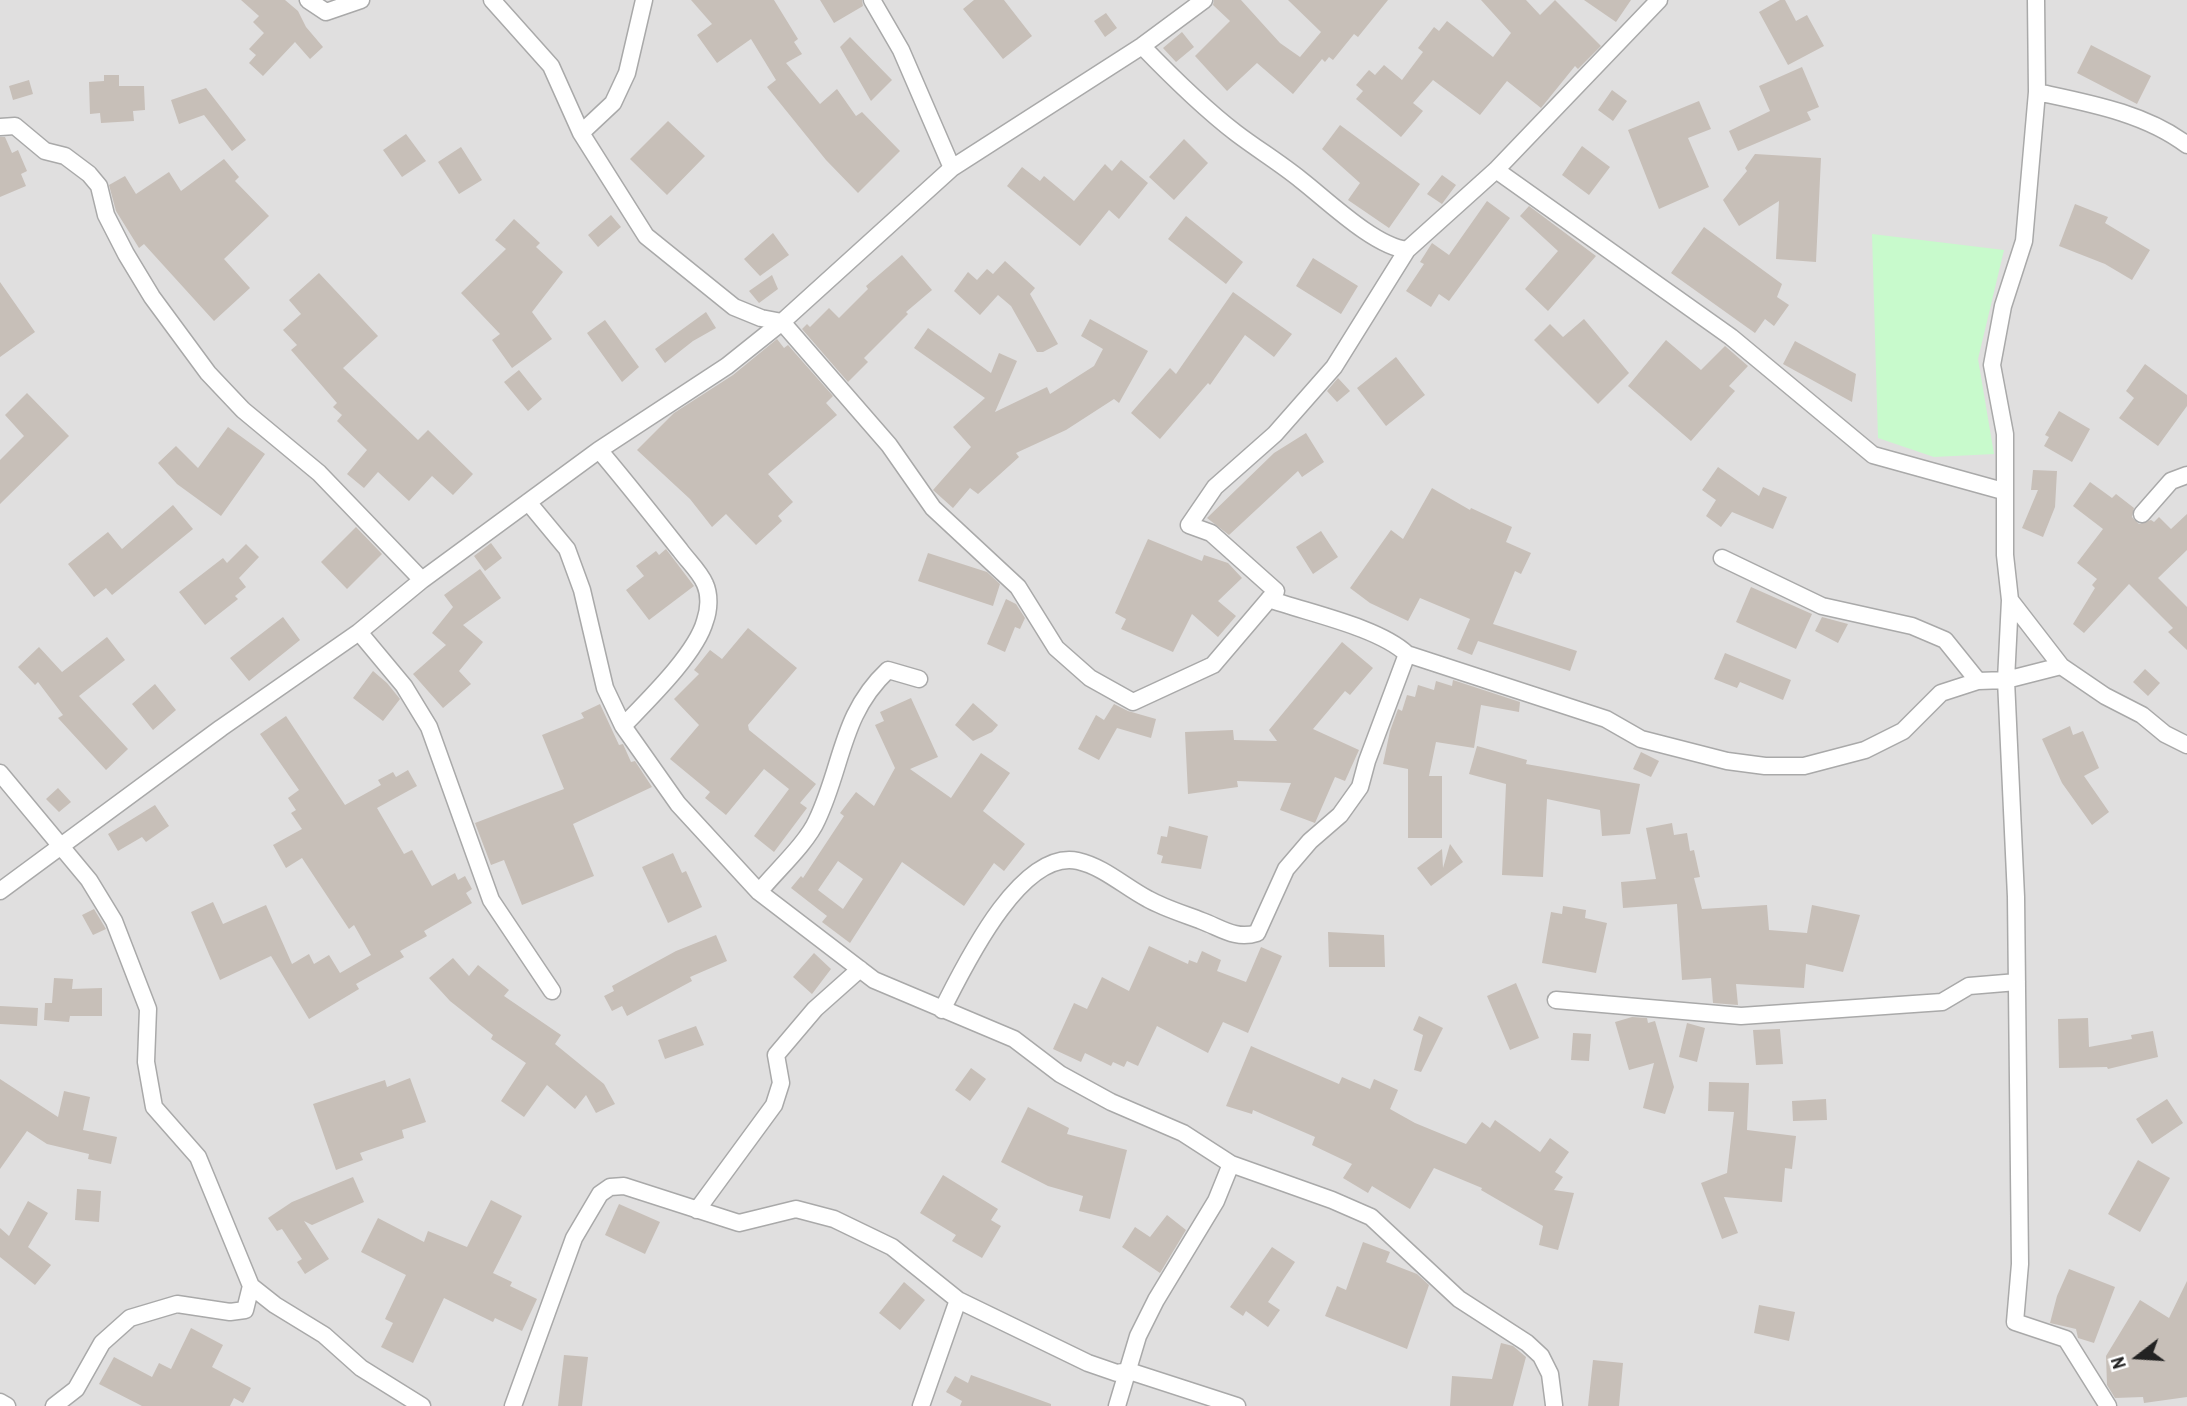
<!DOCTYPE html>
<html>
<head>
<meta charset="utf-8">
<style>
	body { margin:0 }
	#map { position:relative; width:2187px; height:1406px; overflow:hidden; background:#f2efe9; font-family:"Archivo Narrow",sans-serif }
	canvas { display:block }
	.north { position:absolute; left:2103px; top:1322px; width:70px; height:70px; -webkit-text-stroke:5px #fff; paint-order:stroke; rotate:253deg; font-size:19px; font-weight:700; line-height:28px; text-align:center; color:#222 }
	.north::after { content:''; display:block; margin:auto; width:24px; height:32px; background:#222; clip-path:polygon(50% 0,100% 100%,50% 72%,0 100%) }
</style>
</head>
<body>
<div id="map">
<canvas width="2187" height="1406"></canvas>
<div class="north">N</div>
</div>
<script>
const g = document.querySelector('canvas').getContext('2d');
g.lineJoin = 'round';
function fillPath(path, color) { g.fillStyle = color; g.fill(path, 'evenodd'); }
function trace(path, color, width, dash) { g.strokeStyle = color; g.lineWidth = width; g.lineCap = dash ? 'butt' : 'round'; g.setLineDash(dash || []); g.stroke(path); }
const residential = new Path2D(`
	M0,0H2187V1406H0Z`);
const park = new Path2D(`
	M1872,234L2004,250L1978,359L1994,454L1934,457L1878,438Z`);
const building = new Path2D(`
	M241,0H285L298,11L306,27L323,47L310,59L295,42L263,76L249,63L256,55L249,49L264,33L253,22L259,16Z
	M691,0H774L798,39L794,42L802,54L786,63L820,104L837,89L856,116L862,112L900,151L858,193L826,160L767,87L776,80L751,39L717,63L697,35L712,24Z
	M820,0H862L863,6L834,23Z
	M974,0H1004L1032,36L1003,59L963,9Z
	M1214,0H1241L1280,43L1300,57L1321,32L1288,0H1388L1358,37L1354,34L1333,60L1329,57L1325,62L1322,59L1293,94L1257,63L1227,91L1195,56L1230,21L1213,5Z
	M1481,0H1526L1540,15L1555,0L1601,46L1578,69L1575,66L1541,108L1507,81L1480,115L1433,80L1413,103L1423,111L1401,137L1356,99L1363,91L1356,85L1369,70L1375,75L1384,65L1402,80L1423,52L1418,48L1434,27L1439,31L1447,21L1493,57L1511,33Z
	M1584,0H1631L1616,22Z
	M1780,0H1785L1796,21L1807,15L1824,46L1788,65L1759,12Z
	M1106,13L1117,28L1105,37L1094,21Z
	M1182,32L1194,47L1176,62L1163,48Z
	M850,37L892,80L871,101L840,47Z
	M2091,45L2151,76L2137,104L2077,73Z
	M1802,67L1819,107L1807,112L1811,120L1738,151L1729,131L1770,111L1759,86Z
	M104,75H119V86H144L145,110L133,111L134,121L101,123L100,113L90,114L89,82L104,81Z
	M29,80L33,94L13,100L9,86Z
	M206,88L246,140L232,151L204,115L179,124L171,100Z
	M1612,90L1627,101L1613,121L1598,110Z
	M1699,101L1711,129L1688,138L1709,187L1659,209L1628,130Z
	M668,121L705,156L667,195L630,159Z
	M1340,125L1420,184L1389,228L1348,200L1360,183L1322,149Z
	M406,134L426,161L402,177L383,150Z
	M0,137H5L12,153L18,150L27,171L21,174L26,186L0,197Z
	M1184,139L1208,163L1174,200L1149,177Z
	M1582,146L1610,167L1589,195L1562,175Z
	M461,147L482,180L459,194L438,162Z
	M1755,154L1821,158L1816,262L1776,259L1779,201L1739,226L1723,200L1747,171L1745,168Z
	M224,159L239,177L235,181L269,216L224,259L250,288L214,321L144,244L139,248L116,211L109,185L125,176L136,194L169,172L181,191Z
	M1121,160L1148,183L1119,219L1109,210L1080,246L1007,186L1022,167L1040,181L1044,176L1074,201L1105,164L1112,171Z
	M1442,175L1456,185L1442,204L1427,194Z
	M1487,201L1510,218L1449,301L1439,294L1431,307L1406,291L1424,264L1420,262L1432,243L1449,255Z
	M2075,204L2108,217L2105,223L2150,250L2132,280L2105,264L2059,246Z
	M1529,206L1596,256L1548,311L1525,289L1558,251L1520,216Z
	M611,215L621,227L598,247L588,235Z
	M1186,216L1243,262L1226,284L1168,239Z
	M514,219L540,243L536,247L563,272L532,312L552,339L512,368L492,340L500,334L461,293L506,249L495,240Z
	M1704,227L1782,284L1777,297L1789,305L1774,326L1765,319L1755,333L1671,273Z
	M773,233L789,255L760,276L744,259Z
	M902,255L932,290L906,312L908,314L864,358L868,362L848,382L802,329L807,324L810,327L829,308L839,318L868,289L866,286Z
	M1313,258L1358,286L1341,314L1296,286Z
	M1005,261L1035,288L1030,294L1058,344L1043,352H1037L1011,306L998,295L980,315L954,291L968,272L977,280L987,269L993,274Z
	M319,273L378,336L343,368L418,440L428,430L473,474L453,495L432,476L409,501L378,472L364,488L347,474L367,450L337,421L342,415L333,407L337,403L291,350L297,345L283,330L301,314L289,300Z
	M772,275L778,289L759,303L749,291Z
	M0,282L35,332L0,357Z
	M1233,292L1292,334L1274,357L1245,335L1210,385L1208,383L1160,439L1131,413L1170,368L1176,374Z
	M706,312L716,328L693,341L665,363L655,349Z
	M1090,319L1148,351L1119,403L1114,399L1066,430L1016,453L1019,457L978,494L970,488L953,508L933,490L971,447L953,427L985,398L914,348L928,328L991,373L999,353L1017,361L995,412L1047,387L1050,394L1094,366L1103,349L1081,336Z
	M1584,319L1629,373L1598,404L1534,340L1550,324L1563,337Z
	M605,320L639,367L622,382L587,333Z
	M777,339L784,348L788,345L833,396L826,403L837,415L768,474L793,502L778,516L782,521L756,545L726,514L712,527L690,499L637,450L674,413L733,375Z
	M1666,340L1701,370L1725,346L1748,366L1729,386L1735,391L1691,441L1628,386Z
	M1795,341L1856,374L1852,402L1783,364Z
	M1396,357L1425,395L1386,426L1357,388Z
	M2145,364L2187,395V406L2158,446L2119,418L2134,398L2126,391Z
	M519,370L542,399L528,411L504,382Z
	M1338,378L1350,391L1337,402L1327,391Z
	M27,393L69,436L0,504V460L24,436L5,415Z
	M2059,411L2090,429L2072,462L2044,446L2049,437L2045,435Z
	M228,427L265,454L221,516L177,484L158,463L176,446L198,468Z
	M1306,433L1324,462L1302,477L1298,471L1229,535L1207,518L1274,453Z
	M1718,467L1759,496L1763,487L1787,497L1773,529L1732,512L1721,527L1706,516L1716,500L1702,490Z
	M2033,470L2057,471L2055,507L2043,537L2022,528L2038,490H2031Z
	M2090,482L2112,498L2116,494L2134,508L2132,517L2139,524L2151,520L2154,522L2159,517L2171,529L2187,514V550L2158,578L2187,607V650L2168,632L2173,628L2129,584L2084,633L2073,624L2095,588L2092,585L2097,579L2077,563L2103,529L2073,506Z
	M1432,488L1470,510L1471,508L1512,527L1506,542L1531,553L1521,574L1515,571L1493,624L1577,651L1570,671L1478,641L1472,655L1457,649L1470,619L1420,598L1408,621L1370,603L1350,588L1391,530L1403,539Z
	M173,505L193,529L112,595L106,588L94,597L68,564L108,532L122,549Z
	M356,527L382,554L347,589L321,562Z
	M1321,531L1338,557L1313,574L1296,547Z
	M1148,539L1202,561L1204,555L1228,563L1242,578L1218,601L1236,616L1218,637L1192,614L1173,652L1121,629L1126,619L1115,613Z
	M491,543L502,558L485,571L474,556Z
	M246,544L259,557L239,578L246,587L235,596L238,599L205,625L179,592L223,558L227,563Z
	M666,549L694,586L649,620L626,590L644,576L636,566L656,551L659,555Z
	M928,553L987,572L1000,584L993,606L918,581Z
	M480,569L501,598L463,625L483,642L459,671L471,684L443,708L413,674L446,645L432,633L453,607L444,595Z
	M1751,587L1812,614L1796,649L1736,622Z
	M1006,599L1016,604L1025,618L1020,629L1015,627L1005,652L987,644Z
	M283,617L300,640L249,681L230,658Z
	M1822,617L1848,624L1838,643L1815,631Z
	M748,628L797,668L748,725L749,730L816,784L800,803L807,808L774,852L754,836L789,789L764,769L726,815L705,798L710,792L670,759L699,725L674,699L699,674L694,670L710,650L722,659Z
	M107,637L125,660L79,696L128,749L106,770L58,718L63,715L38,682L35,685L18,667L39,647L62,672Z
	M1342,642L1373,668L1350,695L1345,691L1313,729L1359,750L1345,781L1335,777L1315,823L1280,810L1291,783L1237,781L1238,787L1188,794L1185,732L1233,730L1234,740L1277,741L1269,730Z
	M1725,653L1791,680L1783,700L1740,682L1737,688L1714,679Z
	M2145,669L2160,683L2148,696L2133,682Z
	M373,671L387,683L400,699L383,721L353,698Z
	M1453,680L1520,702L1519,712L1481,705L1474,748L1436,742L1429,776H1442V838H1408V769L1383,764L1390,731L1398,709L1402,711L1407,695L1415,697L1418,685L1434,690L1436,681L1452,686Z
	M155,684L176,710L153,730L132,704Z
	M911,698L938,757L910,769L951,798L981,753L1010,773L983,811L1025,844L1004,871L994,863L964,906L902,862L850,943L822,922L827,916L791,888L801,876L803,878L844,816L840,813L856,792L874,806L895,768L875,725L884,721L880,712ZM838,861L863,879L843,909L818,890Z
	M973,703L998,725L992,732L973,741L955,725Z
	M600,704L619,745L623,744L631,762L635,761L652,787L573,824L594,876L522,905L504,860L491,865L475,823L564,789L542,735L584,718L581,713Z
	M1114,704L1128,711L1156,719L1151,738L1117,728L1099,760L1078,749L1096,715L1104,720Z
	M286,716L345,805L381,785L378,780L393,772L396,777L408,770L417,786L377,808L404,854L412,850L432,886L455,873L458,880L465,876L472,889L466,893L472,903L424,931L427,936L400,951L404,957L356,984L359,989L309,1019L271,956L220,980L191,912L213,902L223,924L266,905L292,964L309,954L314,964L329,955L340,973L371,955L354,925L349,929L302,858L286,868L273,845L302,829L291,813L296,810L288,798L299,790L260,734Z
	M2070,726L2073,735L2083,731L2099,768L2084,776L2109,812L2092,825L2062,783L2042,739Z
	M1477,746L1527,760L1526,764L1640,784L1630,834L1602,836L1600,810L1547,799L1543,877L1502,875L1506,784L1469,774Z
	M1641,752L1659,761L1651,777L1633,769Z
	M58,788L71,802L59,812L46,799Z
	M155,805L169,826L146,842L142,837L118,851L108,834Z
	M1672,823L1674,835L1687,833L1690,851L1694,850L1700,877L1694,878L1702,909L1767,905L1769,930L1807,933L1812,905L1860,915L1843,972L1806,964L1804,988L1736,984L1738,1005L1713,1003L1711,978L1682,980L1677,904L1623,908L1621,882L1656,879L1646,828Z
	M1169,826L1208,836L1201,869L1161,863L1163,856L1157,854L1161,836L1167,837Z
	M1450,844L1463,862L1431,886L1417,868L1442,849L1443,868Z
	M673,853L682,873L686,871L702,907L668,923L642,867Z
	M1563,906L1586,910L1585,918L1607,923L1596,973L1542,963L1551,912L1562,914Z
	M94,909L106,929L93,935L82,915Z
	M1328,932L1384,935L1385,967H1329Z
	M716,935L727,961L690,977L692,981L627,1016L622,1006L612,1011L604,996L614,991L612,986L676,951Z
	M1149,946L1188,964L1189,960L1197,963L1202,951L1221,960L1217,971L1246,982L1261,947L1282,956L1248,1033L1223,1022L1208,1053L1157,1026L1138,1066L1127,1061L1124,1067L1113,1062L1111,1066L1085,1053L1081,1062L1053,1049L1074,1003L1087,1009L1102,977L1129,991Z
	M814,953L831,969L812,994L793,977Z
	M453,958L469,976L478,965L509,990L504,996L561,1035L555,1044L604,1084L615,1104L596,1113L586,1095L575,1109L547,1085L524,1117L501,1101L526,1063L491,1039L493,1035L450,1001L429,978Z
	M54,978L73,979L72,989L102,988V1016H70L69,1022L44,1020L45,1003H52Z
	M1516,983L1539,1038L1510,1050L1487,996Z
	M0,1006L38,1008L37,1026L0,1024Z
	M1419,1016L1443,1028L1421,1072L1414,1070L1423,1035L1413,1030Z
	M1632,1017L1647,1018L1648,1023L1655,1021L1674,1087L1665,1114L1643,1108L1654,1063L1629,1070L1615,1022Z
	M2088,1018L2089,1047L2132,1039L2131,1035L2153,1031L2158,1057L2108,1069L2107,1067L2059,1068L2058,1019Z
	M1687,1023L1705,1028L1697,1062L1679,1057Z
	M696,1026L704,1045L665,1059L658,1040Z
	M1780,1029L1783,1064L1756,1065L1753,1030Z
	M1573,1033L1591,1034L1589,1061L1571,1060Z
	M1251,1046L1339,1084L1342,1077L1370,1089L1374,1079L1398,1090L1390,1109L1415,1123L1466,1144L1482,1122L1490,1128L1495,1120L1540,1152L1550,1138L1569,1152L1555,1172L1563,1177L1554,1190L1574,1193L1558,1250L1539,1245L1543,1226L1481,1190L1482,1188L1434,1168L1410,1209L1372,1186L1368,1193L1343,1178L1352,1164L1312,1145L1315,1137L1253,1110L1252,1114L1226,1106Z
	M971,1068L986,1079L970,1101L955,1090Z
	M410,1078L426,1122L402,1130L404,1138L360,1153L363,1160L336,1170L313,1104L385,1080L387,1087Z
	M0,1079L58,1117L64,1091L90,1097L83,1130L117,1137L111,1164L88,1159L89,1154L47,1144L27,1131L0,1169Z
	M1709,1082L1749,1083L1747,1130L1796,1136L1792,1169L1785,1168L1782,1202L1724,1197L1738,1233L1722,1239L1701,1183L1727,1173L1734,1112L1708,1111Z
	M1826,1099L1827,1120L1793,1121L1792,1101Z
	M2167,1099L2183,1123L2152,1144L2136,1119Z
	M1028,1107L1069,1128L1067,1134L1127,1150L1110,1219L1079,1211L1083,1196L1048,1186L1001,1162Z
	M2138,1160L2170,1178L2140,1232L2108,1214Z
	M943,1175L998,1209L991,1220L1001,1226L982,1258L952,1241L956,1235L920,1213Z
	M353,1177L364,1202L312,1225L304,1221L329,1259L305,1274L297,1262L302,1259L282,1229L277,1231L268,1218L292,1202Z
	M77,1189L101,1191L99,1222L75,1220Z
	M491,1200L522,1216L493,1273L512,1282L510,1286L537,1299L522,1331L495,1318L493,1322L444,1298L413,1363L381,1347L393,1323L385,1319L406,1275L361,1252L378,1218L424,1242L428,1231L467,1247Z
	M28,1201L48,1213L28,1247L51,1265L35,1285L0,1257V1228L9,1236Z
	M619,1204L660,1222L645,1254L605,1235Z
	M1167,1215L1186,1230L1160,1273L1122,1247L1135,1227L1150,1237Z
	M1363,1242L1390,1252L1386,1262L1417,1274L1429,1285L1407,1349L1325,1316L1337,1286L1346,1290Z
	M1272,1247L1295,1262L1268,1302L1280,1310L1268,1327L1246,1311L1243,1316L1230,1307Z
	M2069,1269L2115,1287L2094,1343L2078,1338L2076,1329L2050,1323L2057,1296Z
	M2187,1281V1397L2144,1403L2143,1397L2115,1398L2107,1385L2106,1356L2140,1300L2169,1318Z
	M904,1282L925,1300L900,1330L879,1313Z
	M1759,1305L1795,1312L1789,1341L1754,1333Z
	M191,1328L223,1345L212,1367L251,1388L243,1403L234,1398L230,1406H142L99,1384L114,1357L152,1377L159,1363L171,1369Z
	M1501,1343L1513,1346L1526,1357L1513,1406H1450L1452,1376L1492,1379Z
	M564,1355L588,1357L582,1406H558Z
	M1593,1360L1623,1363L1619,1406H1588Z
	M971,1375L1051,1404V1406H960L962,1401L946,1392L955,1376L968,1383Z`);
const street = new Path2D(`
	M308,0L326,12L361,0
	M492,0L551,66L581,133L646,236L734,307L761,318L782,322L889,445L933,508L1018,587L1056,648L1090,678L1133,702L1213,665L1276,591L1211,533L1189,525L1215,487L1275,434L1334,367L1407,250
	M872,0L901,50L952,168
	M2036,0L2037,92L2024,241L2003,306L1992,365L2005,434V555L2010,600L2061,666L2105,696L2142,715L2165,734L2187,745
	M1142,46C1172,77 1202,107 1236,133C1257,149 1280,163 1301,180C1328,201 1374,246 1407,250L1496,170L1659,0
	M2037,92C2088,103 2145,113 2187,145
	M0,127L15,126L45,151L65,156L89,174L99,186L106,215L126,254L152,297L208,373L243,410L319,473L422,580
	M581,133L613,103L627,73L644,0
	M1496,170L1731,337L1873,455L2003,491
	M599,450C627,483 653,516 680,550C688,561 700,572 705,584C710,595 709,610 705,621C696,654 647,701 623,726L678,804L759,892L874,980L1014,1039L1060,1074L1111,1102L1183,1133L1231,1164L1332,1200L1371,1217L1459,1299L1527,1343L1541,1356L1550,1374L1554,1405
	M528,502L567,549L582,590L605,688L623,726
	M2142,514L2171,481L2187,475
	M1722,558L1822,606L1912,626L1945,640L1978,681
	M1269,599C1308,613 1378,627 1407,654L1606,719L1641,739L1727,761L1765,766H1804L1865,750L1903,731L1941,693L1978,681L2006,680L2061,666
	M2010,600L2006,680L2016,897L2020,1264L2015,1322L2066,1339L2108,1406
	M359,632L404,686L429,727L491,900L552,991
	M0,773L89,880L114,921L148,1009L146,1062L154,1107L198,1157L251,1286L275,1305L324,1335L361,1368L422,1406
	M0,891L221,728L359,632L422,580L599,450L727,366L782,322L952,168L1142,46L1204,0
	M759,892C776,871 807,843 817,820C843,765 841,714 888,670L919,679
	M1556,1000L1741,1016L1942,1002L1969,986L2017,982
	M942,1010C963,969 1020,848 1078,861C1104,867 1125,887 1148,899C1164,908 1184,914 1202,921C1221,928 1236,940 1257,933L1286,869L1310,841L1340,815L1360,787L1367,761L1407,654
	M697,1210L774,1105L781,1083L776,1055L815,1009L860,969
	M0,1402L7,1406
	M54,1406L76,1389L102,1343L130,1318L177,1304L230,1312L245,1310L251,1286
	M513,1406L574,1238L600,1194L610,1187L624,1186L739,1223L796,1209L834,1219L892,1247L958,1300L1088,1363L1117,1373L1129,1371L1237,1406
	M921,1406L958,1300
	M1117,1406L1138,1336L1156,1300L1216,1201L1231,1164`);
fillPath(residential, '#e0dfdf');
fillPath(park, '#c8facc');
fillPath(building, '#c7bfb8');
trace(street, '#a9a9a9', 19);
trace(street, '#fff', 16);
</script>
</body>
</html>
